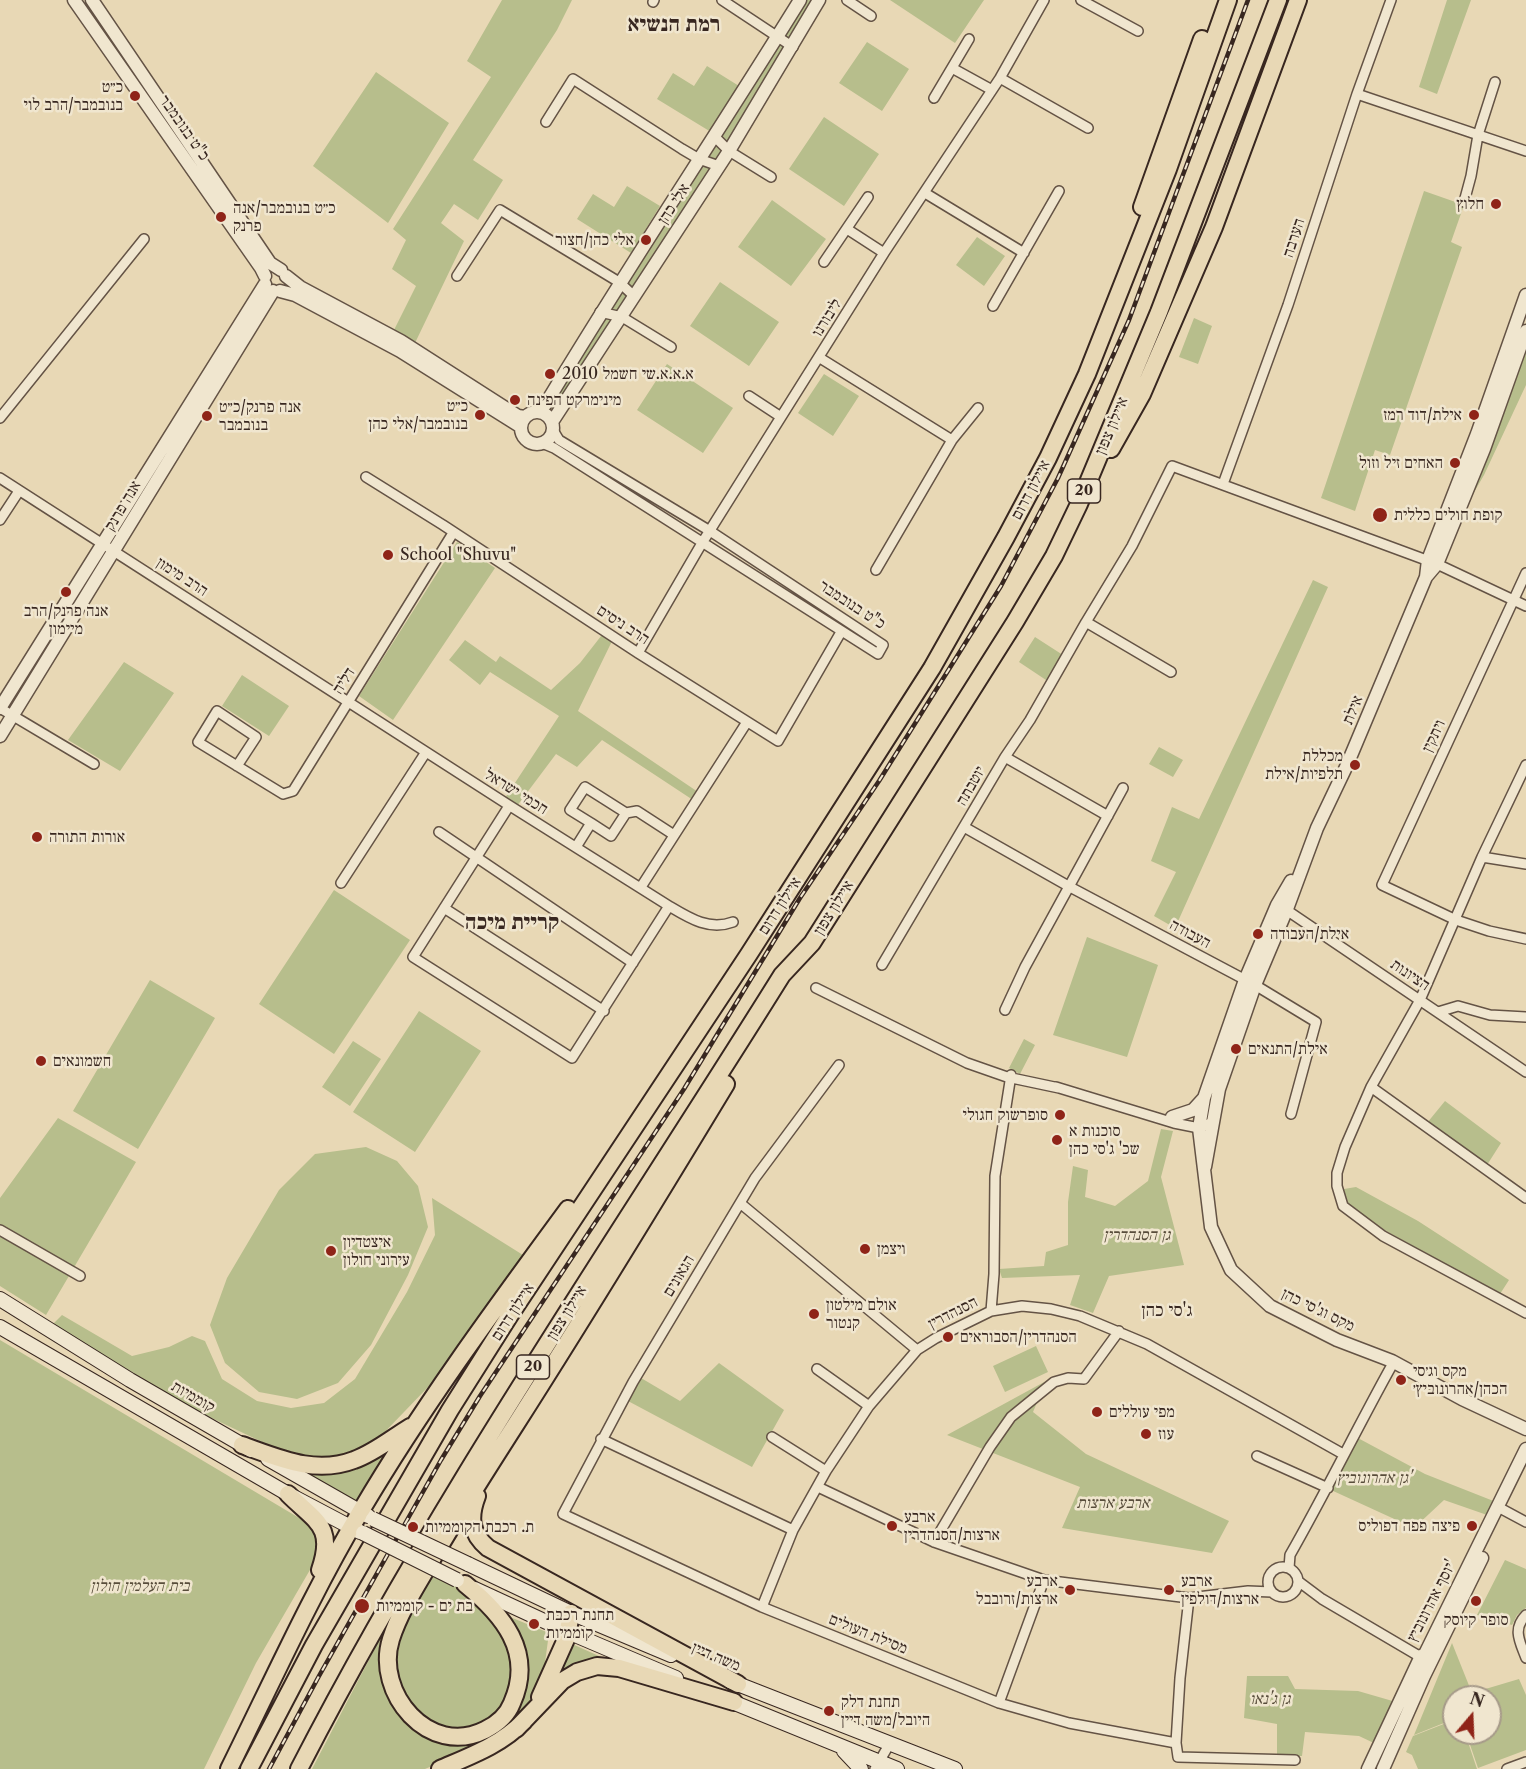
<!DOCTYPE html>
<html>
<head>
<meta charset="utf-8">
<style>
	body { margin:0 }
	#map { position:relative; width:1526px; height:1769px; overflow:hidden; background:#e8d8b5; font-family:"Libre Caslon Text",serif }
	canvas { display:block }
	.north { position:absolute; left:1442px; top:1685px; width:60px; height:60px; box-sizing:border-box; background:#f0e6cf; border:2px solid #a69a89; border-radius:50%; rotate:19deg; font-size:16px; font-weight:700; line-height:24px; text-align:center; color:#382720 }
	.north::after { content:''; display:block; margin:auto; width:21px; height:27px; background:#8f2418; clip-path:polygon(50% 0,100% 100%,50% 72%,0 100%) }
</style>
</head>
<body>
<div id="map">
<canvas width="1526" height="1769"></canvas>
<div class="north">N</div>
</div>
<script>
const g = document.querySelector('canvas').getContext('2d');
g.lineJoin = 'round';
function fillPath(path, color) { g.fillStyle = color; g.fill(path, 'evenodd'); }
function trace(path, color, width, dash) { g.strokeStyle = color; g.lineWidth = width; g.lineCap = dash ? 'butt' : 'round'; g.setLineDash(dash || []); g.stroke(path); }
function drawText(font, color, halo, rows, align = 'center') {
  g.font = font + ' "Libre Caslon Text","Frank Ruhl Libre",serif'; g.lineWidth = 5; g.setLineDash([]); g.textBaseline = 'middle'; g.strokeStyle = halo; g.fillStyle = color; for (const [text, x, y, turn = 0] of rows) {
    g.save(); g.translate(x, y); g.rotate((+turn || 0) * Math.PI / 180); g.textAlign = isNaN(turn) ? turn : align; if (halo) g.strokeText(text, 0, 0); g.fillText(text, 0, 0); g.restore();
  }
}
const green = new Path2D(`
	M502,0H572L557,30L473,160L503,180L478,220L454,204L441,223L464,241L415,343L394,330L416,286L392,269L406,240L393,229L491,77L467,61Z
	M800,0H819L557,413L545,405Z
	M890,0H984L955,43Z
	M1447,0H1471L1437,94L1419,87Z
	M867,42L909,69L882,111L839,83Z
	M707,66L739,86L711,132L657,99L673,73L694,86Z
	M376,72L449,123L388,223L313,166Z
	M824,117L879,154L844,206L789,169Z
	M627,186L660,206L631,253L577,219L593,194L614,207Z
	M1424,191L1464,205L1451,242L1462,247L1390,455L1375,450L1355,511L1321,498Z
	M772,200L826,239L791,286L738,247Z
	M977,237L1005,256L984,286L956,265Z
	M720,282L779,322L749,366L690,326Z
	M1194,318L1212,326L1198,364L1179,357Z
	M1526,333V385L1484,475L1469,501Z
	M667,364L733,408L703,453L637,410Z
	M824,374L859,396L833,436L798,413Z
	M457,542L495,568L393,720L359,696Z
	M1313,580L1328,587L1175,928L1154,916L1176,872L1151,861L1172,807L1199,819Z
	M605,631L614,637L578,711L701,794L696,802L602,740L577,767L556,754L517,806L505,798L559,716L490,672L480,685L449,660L465,640L496,662L500,656L551,690L580,663Z
	M1035,637L1066,657L1049,682L1019,662Z
	M124,662L174,693L120,771L68,740Z
	M242,675L289,706L269,736L222,706Z
	M1159,747L1183,760L1173,777L1149,764Z
	M334,890L410,940L334,1054L259,1004Z
	M1087,937L1158,965L1127,1057L1053,1035Z
	M150,980L215,1018L138,1149L73,1111Z
	M419,1011L481,1051L415,1152L353,1112Z
	M1024,1039L1035,1045L1020,1074L1009,1068Z
	M353,1041L381,1059L350,1106L322,1087Z
	M1445,1101L1501,1143L1487,1165L1427,1123Z
	M58,1118L136,1162L46,1315L0,1286V1198Z
	M1161,1129L1173,1131L1161,1177L1184,1265L1109,1276L1093,1313L1070,1305L1080,1275L1002,1278L999,1269L1044,1266L1046,1252L1068,1245V1202L1073,1166L1088,1170L1085,1197L1115,1206L1148,1181Z
	M366,1147L397,1161L418,1186L428,1227L408,1275L371,1345L338,1383L297,1399L259,1392L225,1363L210,1325L227,1278L279,1190L315,1154Z
	M1356,1187L1418,1221L1509,1280L1500,1294L1386,1231L1347,1205L1344,1189Z
	M432,1198L523,1255L430,1385L379,1438L345,1456L294,1457L203,1414L52,1325L62,1315L132,1356L169,1347L192,1336L205,1341L222,1379L257,1401L291,1408L324,1403L355,1379L407,1292L435,1235Z
	M0,1340L316,1528L318,1556L256,1663L204,1769H0Z
	M1036,1346L1048,1372L1005,1392L993,1366Z
	M719,1363L784,1410L752,1467L628,1401L641,1378L680,1401Z
	M1046,1381L1033,1412L1086,1454L1229,1521L1212,1553L1062,1528L1080,1487L947,1435Z
	M403,1432L359,1504L294,1467L311,1471Z
	M1356,1437L1425,1474L1496,1502L1490,1516L1444,1500L1414,1528L1331,1490Z
	M1505,1560L1526,1569V1608L1517,1615L1512,1625L1477,1615Z
	M430,1575L462,1588L485,1607L509,1643L514,1675L501,1712L477,1728L449,1731L416,1715L396,1677V1640Z
	M510,1617L549,1633L544,1670L531,1704L499,1737L425,1769H312L385,1629L383,1661L404,1719L416,1730L427,1736L456,1743L476,1741L488,1737L522,1698L527,1680L525,1656Z
	M570,1643L610,1661L558,1677Z
	M1452,1643L1472,1693L1519,1679L1526,1695V1750L1478,1768L1466,1733H1490V1697H1454V1719L1414,1735Z
	M1247,1676H1288L1295,1689L1358,1691L1396,1702L1376,1744L1359,1736L1305,1732L1302,1756H1277V1724L1244,1718Z
	M1454,1720V1733H1465L1477,1769H1418L1412,1755L1406,1752L1413,1736Z`);
const minor = new Path2D(`
	M722,0L793,47
	M847,0L871,16
	M1081,0L1138,31
	M653,2L654,0
	M952,68L992,90
	M1000,78L1088,128
	M1357,94L1526,151
	M934,98L969,39
	M546,122L573,79L682,149L699,159L719,166
	M714,136L729,151L771,177
	M925,193L1024,253
	M1464,202L1471,176L1478,135L1495,82
	M847,229L884,253
	M824,262L868,197
	M457,276L500,210L619,282L634,296
	M993,306L1059,191
	M600,312L622,317L671,347
	M820,358L952,440
	M749,396L781,417
	M0,418L144,239
	M542,443L554,448L878,654L883,645L710,531L559,440L553,430
	M366,477L443,525L638,653L778,741L841,632
	M0,478L507,804L669,906C689,918 709,931 733,922
	M1223,484L1288,305L1357,94L1391,0
	M0,520L19,491
	M876,570L952,440L978,408
	M1526,573L1382,885L1456,920L1489,931L1526,939
	M1086,622L1171,672
	M638,653L702,543L781,417L884,253L1000,78L1044,0
	M0,708L94,764
	M1005,757L1108,816
	M1526,765L1482,857L1420,1000L1371,1087L1345,1147L1337,1173V1186L1343,1206L1383,1236L1526,1313
	M237,766L256,737L217,711L198,742L283,794L293,791L453,533
	M509,806L413,957L572,1058L669,906
	M591,823L611,836L626,813
	M964,827L1070,887L1255,985L1316,1022L1291,1114
	M439,832L633,963
	M576,847L591,823L570,810L585,787L626,813L637,811L674,835
	M1482,857L1526,864
	M341,883L426,752
	M641,887L747,722
	M1282,907L1526,1072
	M444,908L604,1011
	M882,965L1005,757L1030,720L1086,622L1132,546L1172,466L1437,564L1526,606
	M816,988L967,1063L1007,1077L1059,1088
	M1005,1010L1025,967L1123,788
	M1438,1012L1458,1006L1490,1015L1526,1017
	M839,1065L755,1178L633,1382L563,1514L762,1607L999,1703L1069,1723L1176,1743
	M1056,1087L1174,1123L1199,1128L1213,1122
	M1371,1087L1526,1198
	M740,1203L917,1350
	M0,1230L80,1276
	M991,1311L994,1274L995,1176L1011,1075
	M817,1369L869,1406
	M772,1437L826,1471
	M601,1439L793,1530
	M1257,1456L1328,1488
	M818,1487L934,1542L1044,1580L1189,1598L1248,1591L1272,1592
	M1498,1507L1526,1522
	M934,1542L990,1447L1011,1417L1054,1382L1068,1378L1084,1379L1119,1331
	M1268 1582a15 15 0 1 1 30 0a15 15 0 1 1-30 0Z
	M1289,1568L1290,1555C1326,1492 1357,1428 1392,1365V1361
	M1298,1581L1322,1599L1424,1659
	M1189,1598L1180,1678L1176,1743L1178,1757L1295,1760
	M762,1607L793,1530L826,1471L869,1406L917,1350L936,1338L991,1311L1022,1306L1051,1309L1080,1316L1147,1344L1343,1454
	M1526,1615C1512,1629 1520,1642 1526,1658
	M999,1703L1044,1580
	M875,1769L890,1743
	M1507,1769L1526,1762`);
const tertiary = new Path2D(`
	M74,0L261,268L265,276
	M92,0L270,263L281,270
	M286,276L300,287L401,341L518,416L525,417
	M280,291L295,295L400,351L521,427
	M538,412L545,405C627,268 716,136 800,0
	M521 428a16 16 0 1 1 32 0a16 16 0 1 1-32 0Z
	M552,422L729,151L819,0
	M1426,577L1428,560L1477,434L1526,295
	M0,708L265,284
	M0,736L273,291
	M1291,881L1277,905L1245,980L1204,1098L1199,1128L1211,1227L1231,1270L1270,1306L1337,1340L1392,1361L1462,1399L1526,1429
	M1172,1117L1193,1110L1203,1099
	M1205,1167L1219,1089L1255,985L1287,909L1317,828L1347,765L1426,577L1437,564L1484,449L1526,331
	M1368,1769L1421,1656L1425,1654L1526,1449
	M1383,1769L1424,1676L1482,1558`);
const secondary = new Path2D(`
	M0,1299L130,1380L251,1450
	M0,1327L288,1494L360,1532
	M268,1459L368,1516
	M468,1564L571,1613L671,1655
	M475,1589L568,1632L676,1678
	M730,1681L955,1769
	M725,1699L897,1769
	M844,1751L861,1769`);
const motorway = new Path2D(`
	M1142,207L1202,39
	M1111,449L1142,394L1214,227L1298,0
	M242,1445C279,1458 315,1475 354,1460C374,1453 392,1438 410,1427
	M288,1494C316,1522 335,1526 320,1570
	M477,1496C469,1517 470,1533 488,1548L738,1684
	M465,1584C502,1614 535,1652 512,1703C507,1716 497,1724 485,1730C429,1758 374,1693 391,1639C399,1614 414,1590 427,1568C455,1519 486,1471 516,1424C588,1311 657,1198 726,1084
	M540,1697L567,1637L571,1613
	M516,1729L562,1681L577,1672L597,1666L619,1668L734,1702
	M229,1769C272,1682 312,1593 362,1509C424,1404 496,1307 568,1209
	M249,1769L314,1645L450,1410L510,1315L749,954L932,668L1006,537L1048,458L1087,374L1168,169L1228,0
	M299,1769C441,1493 618,1238 782,975L812,943L1015,622L1054,556L1079,504L1159,312L1278,0
	M440,1769C470,1756 501,1745 524,1721`);
const rail = new Path2D(`
	M269,1769L319,1676L441,1460L480,1396L684,1089L800,898L879,781L1001,586L1058,478L1129,320L1248,0`);
const secondaryBridge = new Path2D(`
	M373,1519L468,1564
	M363,1533L457,1580`);
const markers = [
	[135,96,6,"#8f2418"],
	[1496,204,6,"#8f2418"],
	[221,217,6,"#8f2418"],
	[646,240,6,"#8f2418"],
	[550,374,6,"#8f2418"],
	[515,400,6,"#8f2418"],
	[480,415,6,"#8f2418"],
	[1474,415,6,"#8f2418"],
	[207,416,6,"#8f2418"],
	[1455,463,6,"#8f2418"],
	[1380,515,8,"#8f2418"],
	[388,555,6,"#8f2418"],
	[66,592,6,"#8f2418"],
	[1355,765,6,"#8f2418"],
	[37,837,6,"#8f2418"],
	[1258,934,6,"#8f2418"],
	[1236,1049,6,"#8f2418"],
	[41,1061,6,"#8f2418"],
	[1060,1115,6,"#8f2418"],
	[1057,1140,6,"#8f2418"],
	[865,1249,6,"#8f2418"],
	[331,1251,6,"#8f2418"],
	[814,1314,6,"#8f2418"],
	[948,1337,6,"#8f2418"],
	[1401,1380,6,"#8f2418"],
	[1097,1412,6,"#8f2418"],
	[1146,1434,6,"#8f2418"],
	[892,1526,6,"#8f2418"],
	[1472,1526,6,"#8f2418"],
	[413,1527,6,"#8f2418"],
	[1070,1590,6,"#8f2418"],
	[1169,1590,6,"#8f2418"],
	[1476,1601,6,"#8f2418"],
	[362,1606,8,"#8f2418"],
	[534,1624,6,"#8f2418"],
	[829,1711,6,"#8f2418"]
];
const shields = [
	[1084,491,33],
	[533,1367,33]
];
const shieldNames = [
	["20",1084,491],
	["20",533,1367]
];
const poiNames = [
	["כ״ט",123,87,"right"],
	["בנובמבר/הרב לוי",123,105,"right"],
	["חלוץ",1484,204,"right"],
	["כ״ט בנובמבר/אנה",233,208],
	["פרנק",233,226],
	["אלי כהן/חצור",634,240,"right"],
	["א.א.א.שי חשמל 2010",562,374],
	["מינימרקט הפינה",527,400],
	["כ״ט",468,406,"right"],
	["בנובמבר/אלי כהן",468,424,"right"],
	["אנה פרנק/כ״ט",219,407],
	["בנובמבר",219,425],
	["אילת/דוד רמז",1462,415,"right"],
	["האחים זיל וזול",1443,463,"right"],
	["קופת חולים כללית",1394,515],
	["School \"Shuvu\"",400,555],
	["אנה פרנק/הרב",66,611,"center"],
	["מיימון",66,629,"center"],
	["מכללת",1343,756,"right"],
	["תלפיות/אילת",1343,774,"right"],
	["אורות התורה",49,837],
	["אילת/העבודה",1270,934],
	["אילת/התנאים",1248,1049],
	["חשמונאים",53,1061],
	["סופרשוק חגולי",1048,1115,"right"],
	["סוכנות א",1069,1131],
	["שכ' ג'סי כהן",1069,1149],
	["איצטדיון",343,1242],
	["עירוני חולון",343,1260],
	["ויצמן",877,1249],
	["אולם מילטון",826,1305],
	["קנטור",826,1323],
	["הסנהדרין/הסבוראים",960,1337],
	["מקס וג׳סי",1413,1371],
	["הכהן/אהרונוביץ׳",1413,1389],
	["מפי עוללים",1109,1412],
	["עוז",1158,1434],
	["ארבע",904,1517],
	["ארצות/הסנהדרין",904,1535],
	["פיצה פפה דפוליס",1460,1526,"right"],
	["ת. רכבת הקוממיות",425,1527],
	["ארבע",1058,1581,"right"],
	["ארצות/זרובבל",1058,1599,"right"],
	["ארבע",1181,1581],
	["ארצות/דולפין",1181,1599],
	["בת ים - קוממיות",376,1606],
	["תחנת רכבת",546,1615],
	["קוממיות",546,1633],
	["סופר קיוסק",1476,1620,"center"],
	["תחנת דלק",841,1702],
	["היובל/משה דיין",841,1720]
];
const streetNames = [
	["כ\"ט בנובמבר",184,128,55],
	["אלי כהן",674,204,-57],
	["הערבה",1294,238,-72],
	["ליבורנו",827,318,-58],
	["איילון צפון",1112,426,-67],
	["איילון דרום",1031,490,-62],
	["אנה פרנק",123,506,-59],
	["הרב מימון",182,577,33],
	["כ\"ט בנובמבר",852,605,33],
	["הרב ניסים",623,625,33],
	["דליה",344,681,-58],
	["אילת",1353,710,-67],
	["ויתקין",1434,736,-65],
	["יוטבתה",971,786,-60],
	["חכמי ישראל",516,792,32],
	["איילון דרום",780,906,-57],
	["איילון צפון",834,908,-58],
	["העבודה",1190,934,28],
	["הציונות",1410,975,34],
	["הגאונים",679,1276,-59],
	["מקס וג'סי כהן",1318,1310,26],
	["איילון דרום",513,1312,-57],
	["איילון צפון",567,1313,-58],
	["הסנהדרין",953,1313,-27],
	["קוממיות",193,1397,30],
	["יוסף אהרונוביץ'",1432,1601,-63],
	["מסילת העולים",868,1634,22],
	["משה דיין",716,1657,23]
];
const parkNames = [
	["גן הסנהדרין",1137,1235],
	["גן אהרונוביץ'",1374,1478],
	["ארבע ארצות",1113,1503],
	["בית העלמין חולון",140,1586],
	["גן ג'נאו",1270,1699]
];
const neighbourhoodNames = [
	["ג'סי כהן",1167,1311]
];
const districtNames = [
	["רמת הנשיא",674,25],
	["קריית מיכה",512,923]
];
fillPath(green, '#b7be8c');
trace(minor, '#645345', 12);
trace(tertiary, '#645345', 15);
trace(secondary, '#382720', 16);
trace(motorway, '#382720', 20);
trace(minor, '#f0e6cf', 9);
trace(tertiary, '#f0e6cf', 12);
trace(secondary, '#f0e6cf', 14);
trace(motorway, '#e8d8b5', 16);
trace(rail, '#382720', 4.5);
trace(rail, '#f0e6cf', 2, [7]);
trace(secondaryBridge, '#382720', 16, []);
trace(secondaryBridge, '#f0e6cf', 14);
for (const [x, y, r, color] of markers) { const dot = new Path2D(); dot.arc(x, y, r, 0, 2 * Math.PI); g.fillStyle = color; g.fill(dot); trace(dot, '#f0e6cf', 2); }
for (const [x, y, w] of shields) { const box = new Path2D(); box.roundRect(x - w / 2, y - 12, w, 24, 4.5); g.fillStyle = '#f0e6cf'; g.fill(box); trace(box, '#382720', 1.5); }
drawText('bold 15px', '#382720', null, shieldNames);
drawText('16px', '#382720', '#f0e6cf', poiNames, 'left');
drawText('16px', '#382720', '#f0e6cf', streetNames);
drawText('italic 16px', '#584d3b', '#f0e6cf', parkNames);
drawText('18px', '#382720', '#f0e6cf', neighbourhoodNames);
drawText('bold 22px', '#382720', '#f0e6cf', districtNames);
</script>
</body>
</html>
